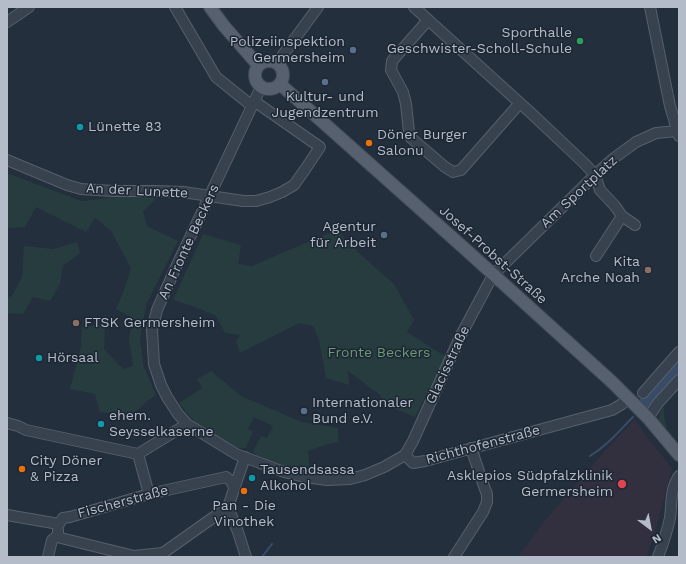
<!DOCTYPE html>
<html>
<head>
<meta charset="utf-8">
<style>
	body { margin:0 }
	#map { position:relative; width:686px; height:564px; overflow:hidden; background:#242f3e; font-family:"Work Sans",sans-serif }
	canvas { display:block }
	.frame { position:absolute; inset:0; border:8px solid #b4bcc9; pointer-events:none }
	.north { position:absolute; left:630px; top:508px; width:40px; height:40px; -webkit-text-stroke:3px #1d2633; paint-order:stroke; rotate:148deg; font-size:11px; font-weight:700; line-height:16px; text-align:center; color:#b4bcc9 }
	.north::after { content:''; display:block; margin:auto; width:14px; height:18px; background:#b4bcc9; clip-path:polygon(50% 0,100% 100%,50% 72%,0 100%) }
</style>
</head>
<body>
<div id="map">
<canvas width="686" height="564"></canvas>
<div class="frame"></div>
<div class="north">N</div>
</div>
<script>
const g = document.querySelector('canvas').getContext('2d');
g.lineJoin = 'round';
function fillPath(path, color) { g.fillStyle = color; g.fill(path, 'evenodd'); }
function trace(path, color, width, dash) { g.strokeStyle = color; g.lineWidth = width; g.lineCap = dash ? 'butt' : 'round'; g.setLineDash(dash || []); g.stroke(path); }
function drawText(font, color, halo, rows, align = 'center') {
  g.font = font + ' "Work Sans",sans-serif'; g.lineWidth = 3; g.setLineDash([]); g.textBaseline = 'middle'; g.strokeStyle = halo; g.fillStyle = color; for (const [text, x, y, turn = 0] of rows) {
    g.save(); g.translate(x, y); g.rotate((+turn || 0) * Math.PI / 180); g.textAlign = isNaN(turn) ? turn : align; if (halo) g.strokeText(text, 0, 0); g.fillText(text, 0, 0); g.restore();
  }
}
const medical = new Path2D(`
	M635,419L649,440L672,468L654,536L646,557H518L547,518L602,454Z`);
const green = new Path2D(`
	M7,173L81,201L136,195L160,194L143,212L147,226L178,241L146,305L140,340L144,367L156,395L145,403L131,416L100,412L95,394L70,389L81,346L82,327L105,324L104,349L123,369L133,366L129,339L133,318L116,309L123,293L131,268L111,231L95,218L86,232L36,207L25,227L7,228Z
	M337,230L361,255L394,284L414,320L407,332L446,357L415,417L385,405L380,395L348,371L349,385L326,378L319,340L313,326L299,323L240,353L236,341L240,335L225,333L216,316L198,308L173,300L203,234L241,245L238,264L252,266L284,252Z
	M77,242L80,253L63,266L60,284L50,301L33,297L23,314L7,313V297L12,296L22,277L24,246L53,249Z
	M211,371L241,396L302,422L338,428V442L328,444L308,451L309,466L321,467L332,466L333,471C329,472 325,473 321,473C307,473 262,461 253,452L261,436L267,438L273,426L254,417L248,429L253,432L246,448H238L208,431L195,422L186,412L179,403L202,388L197,379Z
	M664,406V418L667,429L670,435C660,424 654,419 664,406Z`);
const stream = new Path2D(`
	M590,456C607,446 619,431 633,417
	M262,557L272,544`);
const river = new Path2D(`
	M644,404L679,366`);
const minor = new Path2D(`
	M175,7L216,77L252,106
	M414,7L532,114L584,163L595,175L600,190L615,206L622,216L635,225
	M650,7L670,106L679,136
	M428,20L392,61L391,70L403,92L406,104L409,132L411,138L445,167L453,172L461,170L520,103
	M7,22L29,7
	M277,63L318,7
	M261,87L176,267L157,310L152,330L154,364L161,385L167,397L178,414L187,424L236,454L284,472L305,477L327,480L350,479L365,475L384,467L405,455L413,441L460,337L493,275L595,175L614,158L636,142L656,133L677,131
	M7,160L67,185L81,189L113,191H155L183,192L243,201H256L270,197L282,192L294,185L306,168L320,147L254,101
	M596,256L622,216
	M643,393L679,352
	M648,418L658,403L679,380
	M7,423L18,426L26,430L138,454L187,424
	M138,454L149,494
	M405,455L413,463L425,461L612,410L622,404L629,398
	M245,457L228,507L238,532L246,557
	M7,515L59,524
	M59,524L63,518L70,517L149,494L226,477L231,481L234,488
	M58,535L61,538L65,539L134,556L163,553L228,507
	M48,557L52,540L58,535V530
	M454,557L483,512L487,502V494L485,489L471,448
	M658,557C663,544 667,532 670,518C672,503 670,489 679,476`);
const major = new Path2D(`
	M210,7L224,26L258,65
	M255 75a14 14 0 1 1 28 0a14 14 0 1 1-28 0Z
	M280,84L464,248L612,382L648,418L679,455`);
const markers = [
	[580,41,4,"#2e9e5b"],
	[353,50,4,"#5c6f8a"],
	[325,82,4,"#5c6f8a"],
	[80,127,4,"#0f9aa8"],
	[369,143,4,"#e8710a"],
	[384,235,4,"#5c6f8a"],
	[648,270,4,"#8d6e63"],
	[76,323,4,"#8d6e63"],
	[39,358,4,"#0f9aa8"],
	[304,411,4,"#5c6f8a"],
	[101,424,4,"#0f9aa8"],
	[22,469,4,"#e8710a"],
	[252,478,4,"#0f9aa8"],
	[622,484,5,"#e0444e"],
	[244,491,4,"#e8710a"]
];
const poiNames = [
	["Sporthalle",572,33,"right"],
	["Geschwister-Scholl-Schule",572,49,"right"],
	["Polizeiinspektion",345,42,"right"],
	["Germersheim",345,58,"right"],
	["Kultur- und",325,97,"center"],
	["Jugendzentrum",325,113,"center"],
	["Lünette 83",88,127],
	["Döner Burger",377,135],
	["Salonu",377,151],
	["Agentur",376,227,"right"],
	["für Arbeit",376,243,"right"],
	["Kita",640,262,"right"],
	["Arche Noah",640,278,"right"],
	["FTSK Germersheim",84,323],
	["Hörsaal",47,358],
	["Internationaler",312,403],
	["Bund e.V.",312,419],
	["ehem.",109,416],
	["Seysselkaserne",109,432],
	["City Döner",30,461],
	["& Pizza",30,477],
	["Tausendsassa",260,470],
	["Alkohol",260,486],
	["Asklepios Südpfalzklinik",613,476,"right"],
	["Germersheim",613,492,"right"],
	["Pan - Die",244,506,"center"],
	["Vinothek",244,522,"center"]
];
const streetNames = [
	["An der Lunette",137,191,3],
	["Am Sportplatz",579,192,-43],
	["An Fronte Beckers",189,242,-65],
	["Josef-Probst-Straße",493,255,42],
	["Glacisstraße",448,365,-65],
	["Richthofenstraße",483,445,-15],
	["Fischerstraße",123,502,-15]
];
const parkNames = [
	["Fronte Beckers",379,353]
];
fillPath(medical, '#32303f');
fillPath(green, '#263c3f');
trace(stream, '#394c67', 2);
trace(river, '#394c67', 13);
trace(minor, '#565f6c', 12);
trace(major, '#414a57', 14);
trace(minor, '#38414e', 10);
trace(major, '#56606e', 12);
for (const [x, y, r, color] of markers) { const dot = new Path2D(); dot.arc(x, y, r, 0, 2 * Math.PI); g.fillStyle = color; g.fill(dot); trace(dot, '#1d2633', 1.5); }
drawText('14px', '#b4bcc9', '#1d2633', poiNames, 'left');
drawText('14px', '#b4bcc9', '#1d2633', streetNames);
drawText('14px', '#6b9a76', '#1d2633', parkNames);
</script>
</body>
</html>
